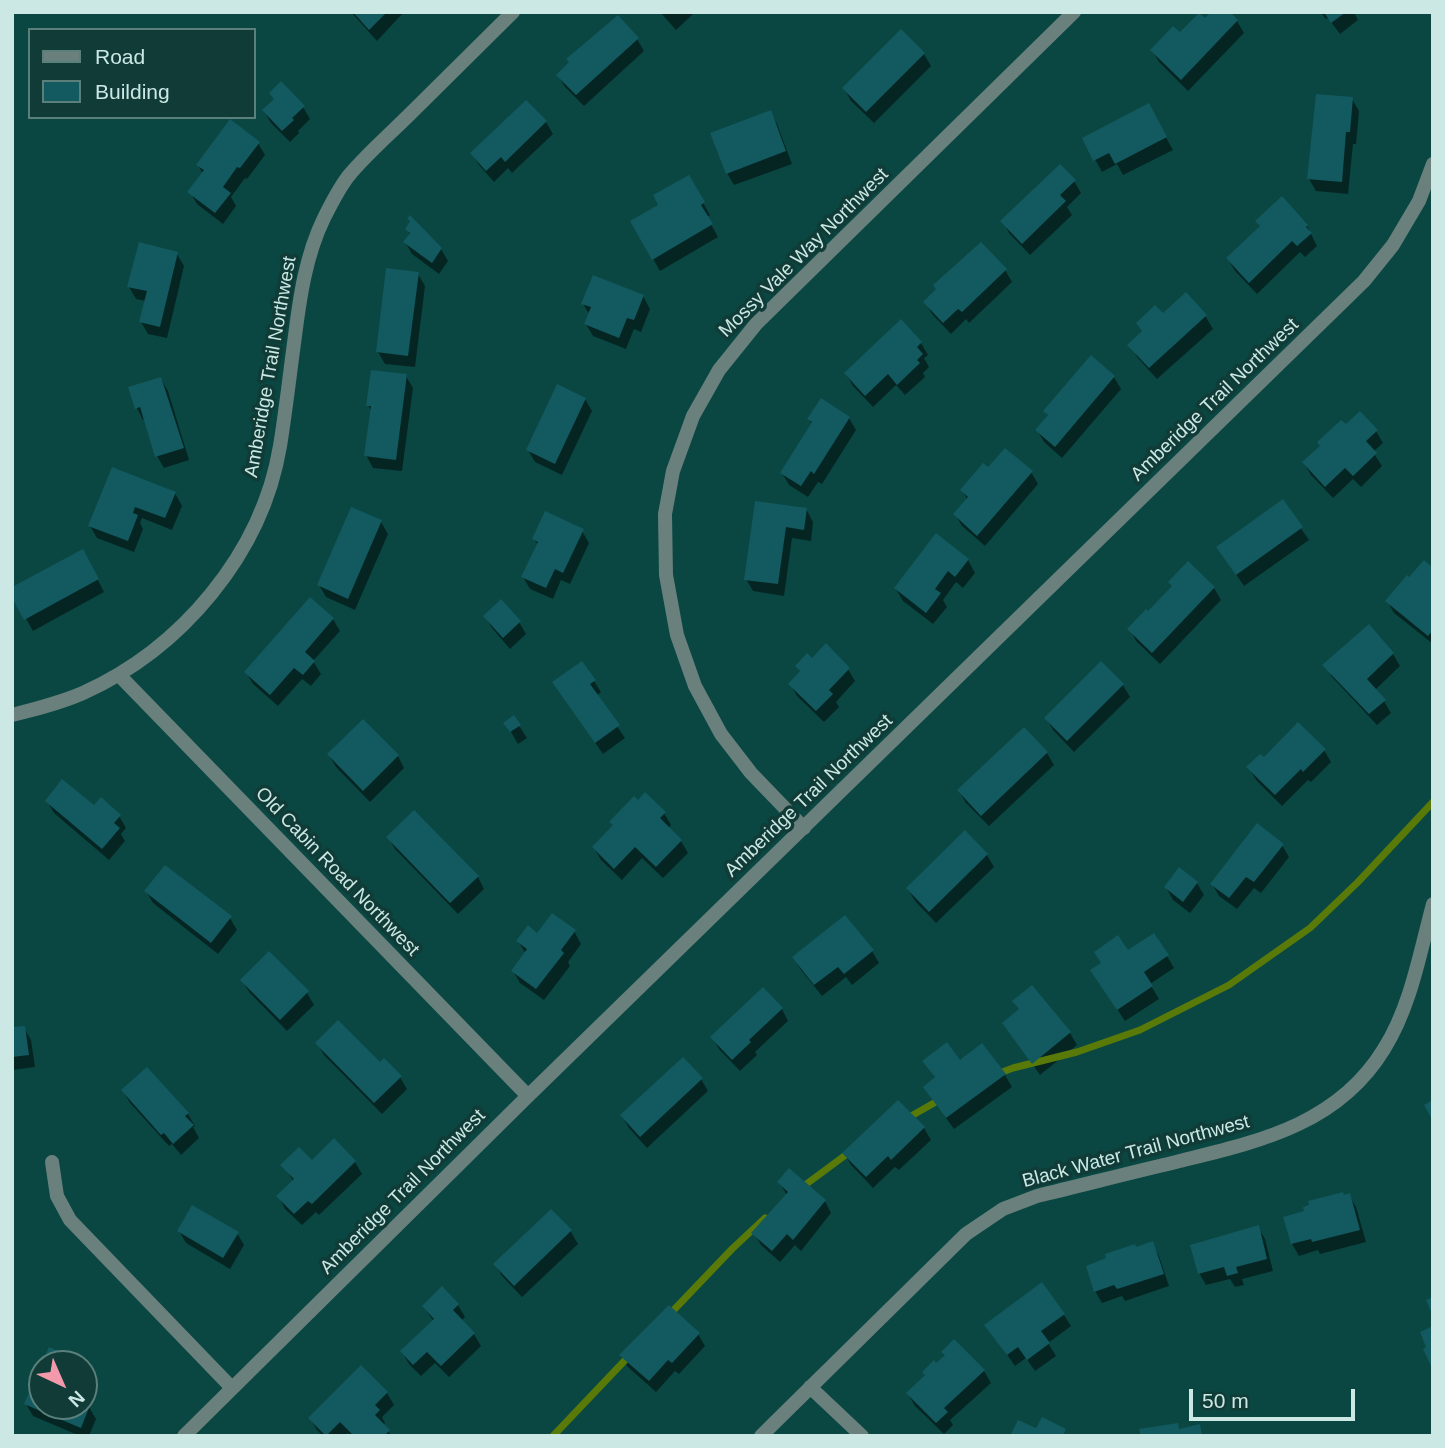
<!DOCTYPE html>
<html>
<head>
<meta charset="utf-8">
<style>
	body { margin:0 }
	#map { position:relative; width:1445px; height:1448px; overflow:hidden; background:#0a4742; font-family:Helvetica,sans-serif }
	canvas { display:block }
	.frame { position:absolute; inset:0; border:14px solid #cce8e4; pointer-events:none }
	.legend { position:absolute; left:28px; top:28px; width:228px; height:91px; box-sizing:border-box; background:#103b37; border:2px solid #5b807c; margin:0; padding:9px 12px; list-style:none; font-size:21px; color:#cce8e4 }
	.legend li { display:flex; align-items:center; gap:14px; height:35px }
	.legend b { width:35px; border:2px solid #5b807c }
	.north { position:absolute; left:28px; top:1350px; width:70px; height:70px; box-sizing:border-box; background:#103b37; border:2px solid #5b807c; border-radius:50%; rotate:136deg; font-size:19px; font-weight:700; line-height:28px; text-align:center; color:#cce8e4 }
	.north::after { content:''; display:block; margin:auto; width:24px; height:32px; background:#f29aac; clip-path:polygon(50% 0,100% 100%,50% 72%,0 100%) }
	.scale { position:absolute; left:1189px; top:1389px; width:166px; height:32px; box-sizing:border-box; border:4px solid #cce8e4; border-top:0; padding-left:9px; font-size:21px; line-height:24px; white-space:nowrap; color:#cce8e4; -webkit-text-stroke:5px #103b37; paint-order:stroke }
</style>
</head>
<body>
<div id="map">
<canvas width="1445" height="1448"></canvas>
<div class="frame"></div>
<ul class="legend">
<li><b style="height:9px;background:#6a807d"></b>Road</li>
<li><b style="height:19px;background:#135960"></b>Building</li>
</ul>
<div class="north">N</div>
<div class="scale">50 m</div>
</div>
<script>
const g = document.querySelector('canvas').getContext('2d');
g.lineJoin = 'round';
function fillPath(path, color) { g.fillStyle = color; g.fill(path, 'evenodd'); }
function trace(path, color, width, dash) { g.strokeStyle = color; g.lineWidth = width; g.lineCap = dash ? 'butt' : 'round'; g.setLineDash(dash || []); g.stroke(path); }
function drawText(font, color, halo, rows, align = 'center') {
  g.font = font + ' Helvetica,sans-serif'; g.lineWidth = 7; g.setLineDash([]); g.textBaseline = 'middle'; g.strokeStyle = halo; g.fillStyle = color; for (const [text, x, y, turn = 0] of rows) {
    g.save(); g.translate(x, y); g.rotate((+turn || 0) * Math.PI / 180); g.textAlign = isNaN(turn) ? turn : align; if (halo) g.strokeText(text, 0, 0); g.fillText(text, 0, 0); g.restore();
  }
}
const shadow = new Path2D(`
	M351,12H404L377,41Z
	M660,12H695L676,30Z
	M1320,12H1354L1358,20L1340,34L1328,18L1326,19Z
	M1205,21H1237L1244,33L1188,91L1159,62L1152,50Z
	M637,39L644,51L584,106L565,87L558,75Z
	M924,54L931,66L874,123L851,101L844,88Z
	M1352,99L1359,111L1356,144H1353L1348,194L1316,191L1309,179Z
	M526,102L546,122L553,134L512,173L508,168L494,182L479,165L472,153Z
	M1148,105L1173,150L1123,175L1117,164L1102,172L1084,139Z
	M303,107L310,119L298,131L299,133L290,142L271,123L264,111Z
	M770,112L777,124L792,164L734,185L727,173Z
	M258,143L265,155L247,179L245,178L231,197L236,206L223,224L197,204L190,192L203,174L198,165Z
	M688,177L710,215L707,217L718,237L660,271L632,222L661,205Z
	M1074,181L1081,193L1067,207L1072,215L1030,255L1009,233L1003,221Z
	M1307,226L1317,246L1305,257L1300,252L1257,294L1235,271L1228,259Z
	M407,229L441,249L448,261L439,274L412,254L405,242L410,235Z
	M177,254L184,266L167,338L148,334L141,322L146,301L136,299L129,287Z
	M1005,270L1012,282L969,323L966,319L951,334L932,314L925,302Z
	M418,274L425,286L415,367L385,364L378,352Z
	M1186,294L1206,317L1213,329L1157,379L1137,357L1130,345Z
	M643,296L650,309L641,332L634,329L626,349L593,336L586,324L590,315L583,304Z
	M921,343L928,355L924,358L929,367L923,373L925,377L905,395L896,385L873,407L853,386L846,374Z
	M406,376L413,388L402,471L373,468L366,455L372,412L368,405Z
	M1114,377L1121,389L1062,458L1044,442L1037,430L1049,417L1045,411Z
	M161,379L168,391L189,460L164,468L157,456L145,419L143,420L137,408Z
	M585,399L592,411L562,475L535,462L528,450Z
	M849,418L856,430L822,484L818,482L808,497L789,485L782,473L812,425L809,419Z
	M1345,427L1376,431L1383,443L1373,452L1382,466L1361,487L1353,479L1333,498L1311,475L1304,463Z
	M113,469L175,493L182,506L172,530L142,518L140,523L143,529L134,552L97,538L90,526Z
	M988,470L1031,472L1038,484L985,546L962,526L955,514L967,499L962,490Z
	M1282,501L1309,540L1244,586L1218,548Z
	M757,503L806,509L813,522L811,541L792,538L784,596L753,591L746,579Z
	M381,522L388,534L355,610L326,597L319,585Z
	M582,531L589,543L570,584L561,580L553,599L530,589L523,577L538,545L534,539Z
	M937,536L968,560L975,573L963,588L956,582L943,600L947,607L933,624L903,601L896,589Z
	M89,563L104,592L33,631L12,594Z
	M1433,570V644L1394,613L1387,601L1410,579Z
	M1173,588H1214L1221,600L1160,664L1136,641L1130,629L1148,613Z
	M485,616L519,622L526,634L510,649L492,628Z
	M333,619L340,631L313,661L321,674L311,686L302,679L278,706L253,684L246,672Z
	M1369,627L1393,654L1400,666L1375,690L1384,701L1391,713L1377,725L1332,677L1325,665Z
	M812,660L848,669L855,681L836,702L839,707L824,722L797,696L790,684L801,673L797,667Z
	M1101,663L1123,685L1130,697L1074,752L1053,730L1046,718Z
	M594,681L601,692L596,696L625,738L603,754L554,683Z
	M514,718L527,738L518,744L506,723Z
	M1324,750L1331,762L1311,782L1308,780L1282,806L1256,780L1249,768L1264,760Z
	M1047,753L1054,765L989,826L966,803L959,791Z
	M329,755L398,756L404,768L370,802L336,767Z
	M47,801L94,808L119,816L126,828L121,834L125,841L109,860L54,813Z
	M664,813L671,825L668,829L681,841L688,853L663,878L642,858L622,880L601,860L594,848Z
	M388,837L478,877L484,889L458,914L395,849Z
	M1282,845L1289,857L1261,893L1254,888L1237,909L1219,896L1212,884Z
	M987,855L994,867L936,923L915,901L908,889Z
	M1197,883L1204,895L1190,913L1173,900L1166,887Z
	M146,891L230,918L237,930L218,954L153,903Z
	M574,931L581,944L568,962L570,966L544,1000L520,983L513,971L526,954L518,941L537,935Z
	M872,951L879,963L852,985L846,977L822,996L801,970L794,958Z
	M1127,953L1167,956L1174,968L1150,984L1159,999L1125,1021L1099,982Z
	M242,980L307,993L314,1005L287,1031L249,992Z
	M1032,987L1070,1033L1077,1045L1040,1075L1004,1023L1020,1010L1015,1002Z
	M782,1009L788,1021L755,1052L757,1055L740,1071L719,1049L712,1037Z
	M24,1028L31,1040L35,1067L12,1070V1029Z
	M317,1043L380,1065L400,1077L407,1089L382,1114L324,1055Z
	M982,1046L1005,1075L1012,1087L954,1129L932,1099L925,1087L936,1079L925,1061L960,1062Z
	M147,1069L188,1114L195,1126L193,1127L199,1138L181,1155L172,1144L169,1146L130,1103L123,1091Z
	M701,1079L708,1091L647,1148L629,1128L622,1116Z
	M898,1102L924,1128L931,1140L899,1170L895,1167L873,1188L851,1165L844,1153Z
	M334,1141L355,1162L362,1174L319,1215L316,1212L302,1225L285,1209L279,1197L294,1182L283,1165L312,1162Z
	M779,1182L825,1201L831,1213L801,1251L795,1245L780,1262L761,1245L754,1233L787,1195Z
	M1349,1195L1356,1207L1366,1242L1320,1254L1318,1250L1299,1256L1292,1244L1344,1197Z
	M551,1211L571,1232L578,1244L522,1297L502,1276L495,1264Z
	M1258,1227L1265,1239L1273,1271L1242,1279L1244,1285L1235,1287L1230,1279L1206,1285L1199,1273Z
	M179,1231L237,1233L244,1245L230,1269L186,1243Z
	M1152,1244L1159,1256L1169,1286L1125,1301L1122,1296L1102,1303L1095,1291L1136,1249Z
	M442,1289L458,1305L465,1317L461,1321L474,1334L481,1346L449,1377L435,1363L421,1376L409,1364L402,1352L434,1322L424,1307Z
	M1064,1315L1071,1326L1048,1343L1056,1356L1035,1371L1026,1358L1015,1366L987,1326Z
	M698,1334L705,1346L679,1374L675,1371L656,1392L628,1367L621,1355Z
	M361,1367L387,1393L394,1405L382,1417L385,1423L383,1425L392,1436H351L348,1433L344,1436H323L317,1430L310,1418Z
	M42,1368V1406H84V1404L89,1407L96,1419L89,1436H80L33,1416L26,1404Z
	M984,1371L991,1383L950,1420L953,1425L944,1434L915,1406L908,1394Z`);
const stream = new Path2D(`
	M997,1074L1013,1068L1077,1052L1140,1030L1229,985L1310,928L1358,882L1433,802
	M906,1119L941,1099
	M801,1188L851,1151
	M668,1316L732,1249L765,1218
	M553,1436L630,1355`);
const building = new Path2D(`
	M353,12H387L369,30Z
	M1211,12H1230L1238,20L1181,80L1150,50L1173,26L1180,32L1199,13L1205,18Z
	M1324,12H1346L1331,23Z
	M618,15L639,38L576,95L556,75L569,62L566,59Z
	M901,29L925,53L866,112L842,88Z
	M281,81L305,106L292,118L294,120L282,131L262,110L274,99L269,93Z
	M1316,94L1353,97L1350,132H1346L1342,182L1307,179Z
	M526,100L547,121L505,162L501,157L486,171L470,153Z
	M1149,103L1167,137L1115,164L1109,153L1093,161L1082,138Z
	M771,110L786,151L726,174L710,133Z
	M230,119L260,142L240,168L237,167L223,187L231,193L215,213L187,192L204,170L196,165Z
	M1060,164L1076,180L1060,195L1066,201L1022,244L1000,221Z
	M689,175L705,202L701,205L713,224L652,260L630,221L658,205L653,195Z
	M1282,196L1308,225L1306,227L1312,233L1297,246L1292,241L1249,283L1226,258L1260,226L1255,221Z
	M410,215L442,248L432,263L403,242L410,233L405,229L410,221L407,219Z
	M139,242L178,252L160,327L139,322L147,291L127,287Z
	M981,242L1007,269L962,312L958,309L943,323L923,302L936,289L933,285Z
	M386,268L419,272L408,356L376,352Z
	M593,275L644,295L634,320L627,318L619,338L584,324L591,307L581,304Z
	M1186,292L1207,315L1149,368L1127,345L1142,331L1136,323L1155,305L1163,313Z
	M901,319L922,342L917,347L923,354L917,360L920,363L897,385L888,374L865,396L844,373Z
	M1091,355L1115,376L1055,447L1035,430L1048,415L1043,411Z
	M371,370L407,374L396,460L364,456L371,406H366Z
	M161,377L184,448L155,457L140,407L135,409L128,387Z
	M557,384L586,398L555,464L526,450Z
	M821,398L850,417L814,474L811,471L801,486L780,473L812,422L807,419Z
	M1360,411L1378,430L1366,441L1377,453L1353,476L1345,468L1325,487L1302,462L1320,446L1317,442L1341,420L1346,424Z
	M1005,448L1033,471L977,536L953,514L968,497L960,490L983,463L988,467Z
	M112,467L176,492L165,518L135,507L133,513L138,515L128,541L88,526Z
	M1283,499L1303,527L1236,575L1216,547Z
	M755,501L807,508L804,530L786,527L778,584L744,580Z
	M351,507L382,520L348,599L317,585Z
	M545,511L584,529L563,573L555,569L546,588L521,577L538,542L532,539Z
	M936,533L969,559L955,577L948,571L935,589L941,593L926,613L894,588Z
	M83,549L99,579L24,620L12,598V587Z
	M1424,560L1433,568V630L1428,636L1385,601L1407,575L1409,577Z
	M1188,561L1215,587L1152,653L1127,629L1146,609L1148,611L1172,586L1168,582Z
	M310,597L334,618L305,652L315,661L303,675L294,668L270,695L244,672Z
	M501,599L521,621L503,638L483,616Z
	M1369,624L1394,653L1367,679L1386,700L1369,714L1322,665Z
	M826,643L850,668L829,690L833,694L816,711L788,684L800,671L795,666L807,653L812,658Z
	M582,661L596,680L590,684L620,725L595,743L552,682Z
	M1101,661L1124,684L1067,741L1044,718Z
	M514,715L521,725L510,732L503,723Z
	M363,719L399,755L363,791L327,754Z
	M1298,722L1326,749L1303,772L1301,769L1275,795L1246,767L1260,754L1264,757Z
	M1024,727L1048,752L981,816L957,790Z
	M62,779L94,805L101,797L121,815L114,823L120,828L102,849L45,801Z
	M645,792L666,812L660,818L682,840L656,867L635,847L614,869L592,847L613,825L609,822L634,796L638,800Z
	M414,810L479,876L450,903L386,837Z
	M1257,823L1284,844L1254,882L1246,877L1229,898L1210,884Z
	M965,830L988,854L929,912L906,888Z
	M165,865L232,916L211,943L144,891Z
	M1179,867L1198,882L1183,902L1164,887Z
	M552,913L576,930L561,950L564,953L536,989L511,971L527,949L516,941L528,925L537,933Z
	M845,915L874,950L844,974L838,967L814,985L792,957Z
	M1154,933L1169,955L1144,972L1153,986L1117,1010L1090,970L1101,963L1094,952L1118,935L1128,950Z
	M269,951L309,991L280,1020L240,980Z
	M1032,985L1071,1032L1032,1064L1002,1023L1019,1009L1012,1001Z
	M763,987L783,1008L749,1040L751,1042L732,1060L710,1037Z
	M338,1020L380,1062L384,1058L402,1076L374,1103L315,1043Z
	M25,1026L29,1055L12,1057V1027Z
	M947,1042L960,1060L982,1043L1006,1074L946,1118L923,1087L935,1077L922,1061Z
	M683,1057L703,1078L640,1137L620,1115Z
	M147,1067L189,1113L185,1116L194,1125L173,1144L164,1133L161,1135L121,1090Z
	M898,1100L925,1127L891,1160L888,1156L866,1177L842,1153Z
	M1433,1100V1121L1424,1105Z
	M334,1138L356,1161L312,1204L308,1201L294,1214L276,1196L294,1179L280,1165L299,1147L312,1160Z
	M789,1168L826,1200L793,1240L787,1234L772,1251L751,1233L788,1192L777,1182Z
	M1343,1192L1344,1195L1350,1193L1360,1230L1312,1242L1311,1239L1291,1244L1283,1217L1304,1211L1303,1207L1309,1205L1308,1201Z
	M192,1205L239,1232L223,1258L177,1231Z
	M551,1209L572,1230L514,1286L493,1264Z
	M1259,1225L1267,1259L1236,1267L1238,1273L1227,1276L1224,1267L1198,1274L1190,1245Z
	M1153,1241L1164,1274L1117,1289L1114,1285L1094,1292L1086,1266L1106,1258L1105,1254L1135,1244L1136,1247Z
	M1042,1282L1065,1314L1041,1331L1050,1343L1027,1360L1018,1347L1007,1355L984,1325Z
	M442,1286L459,1304L453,1310L475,1333L441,1366L427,1352L413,1365L400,1351L434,1319L422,1306Z
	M1433,1297V1316L1426,1300Z
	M669,1305L700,1333L672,1363L668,1360L649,1381L619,1355Z
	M1433,1326V1370L1423,1349L1426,1347L1420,1332Z
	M954,1339L985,1370L944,1408L948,1412L936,1423L906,1393L925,1375L922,1372L934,1360L936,1363L945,1355L941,1352Z
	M49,1347L72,1357L69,1364H42V1406H84V1402L90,1405L81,1428L24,1404Z
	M361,1365L388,1392L375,1405L380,1410L375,1415L390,1430L384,1436H354L340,1422L326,1436L308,1418Z
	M1042,1417L1066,1429L1063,1436H1010L1018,1420L1036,1428Z
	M1178,1423L1179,1429L1200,1424L1202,1436H1141L1139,1429Z`);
const street = new Path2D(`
	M119,675L528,1096
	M12,715C36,709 60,703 83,693C181,649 262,554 280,446C286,409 290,372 295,336C300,296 306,255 324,218C331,204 341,184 351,173C369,152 391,133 411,113C445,79 479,46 513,12
	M804,828L751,773L721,734L695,686L677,635L666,575L665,514L673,471L693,416L719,370L756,324L1074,12
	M52,1162L57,1196L70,1220L232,1388
	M810,1387L862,1436
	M184,1436L528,1096L1364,281L1393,245L1419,201L1433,164
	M761,1436L966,1234L1003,1209L1037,1196C1083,1185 1129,1173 1176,1162C1256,1142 1337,1126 1384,1049C1411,1006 1420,952 1433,904`);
const streetNames = [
	["Mossy Vale Way Northwest",804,253,-45],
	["Amberidge Trail Northwest",271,367,-80],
	["Amberidge Trail Northwest",1215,400,-44],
	["Amberidge Trail Northwest",809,796,-44],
	["Old Cabin Road Northwest",337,872,46],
	["Black Water Trail Northwest",1136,1152,-15],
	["Amberidge Trail Northwest",403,1192,-45]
];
fillPath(shadow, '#0007');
trace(stream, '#597909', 7);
fillPath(building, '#135960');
trace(street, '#6a807d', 14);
drawText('19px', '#cce8e4', '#103b37', streetNames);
</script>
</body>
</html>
